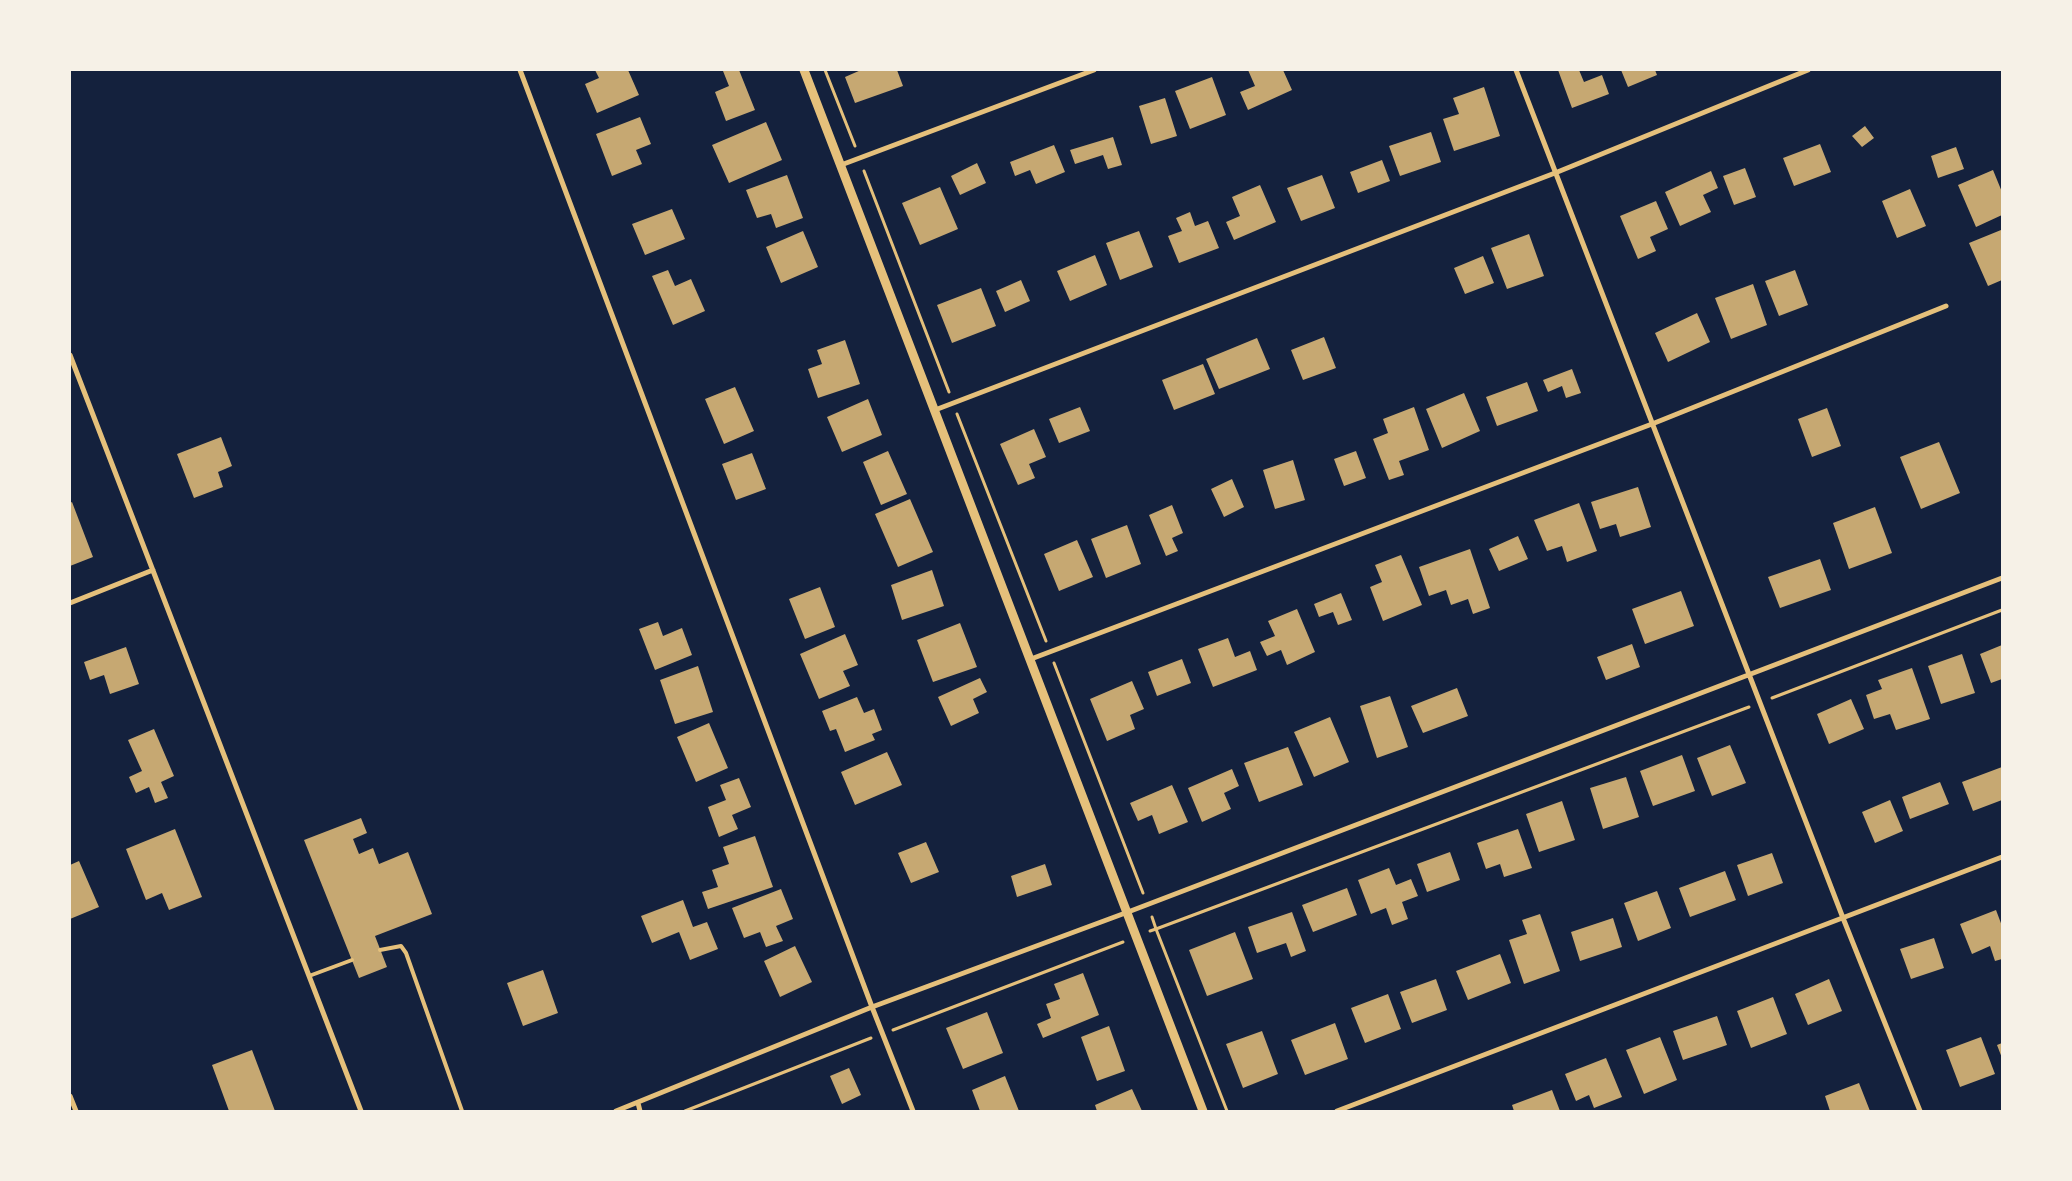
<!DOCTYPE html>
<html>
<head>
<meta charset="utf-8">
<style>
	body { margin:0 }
	#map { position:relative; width:2072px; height:1181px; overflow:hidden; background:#14213d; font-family:"Fira Sans",sans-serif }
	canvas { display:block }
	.frame { position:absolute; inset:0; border:71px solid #f6f1e7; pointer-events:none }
</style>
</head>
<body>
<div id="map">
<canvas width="2072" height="1181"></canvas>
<div class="frame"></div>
</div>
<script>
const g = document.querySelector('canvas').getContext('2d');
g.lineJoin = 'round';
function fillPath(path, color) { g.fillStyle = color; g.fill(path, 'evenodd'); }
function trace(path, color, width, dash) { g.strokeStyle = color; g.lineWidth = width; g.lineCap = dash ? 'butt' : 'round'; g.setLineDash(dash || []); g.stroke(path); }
const building = new Path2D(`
	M595,70H628L639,95L597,113L585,84L599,78Z
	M726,70H739L755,110L726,121L715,92L729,86L723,71Z
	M861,70H897L903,86L855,103L845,77Z
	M1248,70H1283L1292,90L1248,110L1240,92L1255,86Z
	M1558,70H1579L1584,82L1602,75L1609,94L1572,108Z
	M1621,70H1655L1657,75L1628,87Z
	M1212,77L1226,115L1190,129L1175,91Z
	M1484,87L1500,136L1454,151L1443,119L1459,114L1453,98Z
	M1165,98L1177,136L1151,144L1139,106Z
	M640,117L651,144L636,150L642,164L612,176L596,134Z
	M766,122L782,160L729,183L712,145Z
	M1865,126L1874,138L1862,147L1852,136Z
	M1431,132L1441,162L1400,176L1389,146Z
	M1113,137L1122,165L1108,169L1103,155L1075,164L1070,150Z
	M1820,144L1831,172L1794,186L1783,158Z
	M1054,145L1065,172L1036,184L1030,170L1015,176L1010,162Z
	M1956,147L1964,169L1938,178L1931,156Z
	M1382,160L1390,181L1358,193L1350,172Z
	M977,163L986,183L960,195L951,176Z
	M1745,168L1756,197L1734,205L1723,176Z
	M1993,170L2002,192V215L1976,227L1958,185Z
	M1711,171L1718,188L1703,195L1711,212L1680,226L1665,192Z
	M787,175L803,218L776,228L771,214L757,218L746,190Z
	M1322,175L1335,208L1301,221L1287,188Z
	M1260,185L1276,222L1234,240L1226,222L1240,216L1232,197Z
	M940,187L958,229L920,245L902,203Z
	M1910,189L1926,226L1897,238L1882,201Z
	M1656,201L1668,229L1650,237L1656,251L1638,259L1620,216Z
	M672,209L685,239L645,255L632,224Z
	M1190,212L1195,226L1208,221L1219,248L1179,263L1168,236L1182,231L1176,218Z
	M2001,230L2002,280L1988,286L1969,243Z
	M803,231L818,267L781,283L766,247Z
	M1139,231L1153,267L1120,280L1106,243Z
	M1529,234L1544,276L1507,289L1491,248Z
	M1095,255L1107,285L1070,301L1057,271Z
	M1483,256L1494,283L1465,294L1454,268Z
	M668,270L675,286L691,279L705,311L673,325L652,276Z
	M1795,270L1808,305L1779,316L1765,281Z
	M1021,280L1030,301L1005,312L996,291Z
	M1753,284L1767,325L1731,339L1715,298Z
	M981,288L996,326L952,343L937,305Z
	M1697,313L1710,342L1668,362L1655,333Z
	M1324,337L1336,368L1303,380L1291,350Z
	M1257,338L1270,369L1219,389L1206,359Z
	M845,340L860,384L818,398L808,369L822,364L817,350Z
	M1203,364L1215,394L1174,410L1162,380Z
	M1572,369L1581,393L1566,398L1562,386L1548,392L1543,380Z
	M1527,382L1538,411L1497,426L1486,397Z
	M735,387L754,431L724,444L705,399Z
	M1464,393L1480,431L1442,448L1426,409Z
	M868,399L882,435L842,452L827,417Z
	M1080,407L1090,431L1059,443L1049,419Z
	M1414,407L1429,450L1399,461L1404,475L1389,480L1373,439L1388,433L1383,419Z
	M1827,408L1841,446L1812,457L1798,419Z
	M1034,429L1046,457L1029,464L1035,478L1018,485L1000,444Z
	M221,437L232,466L218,472L223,487L194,498L177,454Z
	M1939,442L1960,493L1921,509L1900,457Z
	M888,451L907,494L881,505L863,462Z
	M1356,451L1366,478L1344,486L1334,459Z
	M752,453L766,489L736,500L722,464Z
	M1293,460L1305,500L1275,509L1263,470Z
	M1232,479L1244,507L1224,517L1211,489Z
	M1638,487L1651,527L1620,537L1616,524L1600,529L1591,502Z
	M910,499L933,552L898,567L875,514Z
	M72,502L93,557L70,566V503Z
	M1579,503L1597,551L1567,562L1562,546L1547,551L1534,520Z
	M1172,505L1183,533L1172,538L1178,551L1166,556L1149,515Z
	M1875,507L1892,553L1849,569L1833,523Z
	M1127,525L1141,564L1106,578L1091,539Z
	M1518,536L1528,559L1499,571L1489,549Z
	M1077,540L1093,577L1059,591L1044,554Z
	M1470,549L1490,608L1473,614L1468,599L1451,605L1446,590L1429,596L1419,567Z
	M1401,555L1422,605L1383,621L1370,587L1382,582L1375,565Z
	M1820,559L1831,590L1780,608L1768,577Z
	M932,570L944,606L902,620L891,585Z
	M820,587L835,627L805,639L789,599Z
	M1681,591L1694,626L1645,644L1632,609Z
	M1341,593L1352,620L1338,625L1333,612L1319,617L1314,604Z
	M1297,609L1315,652L1287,665L1281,650L1267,656L1260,642L1275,636L1268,621Z
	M658,622L663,636L682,628L692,655L655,670L639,629Z
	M960,623L977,667L933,682L917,640Z
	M845,634L858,665L843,671L850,686L819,699L800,654Z
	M1228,638L1235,657L1250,651L1257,670L1213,687L1198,649Z
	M1632,644L1640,667L1606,680L1597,657Z
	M2002,645V679L1991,683L1980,654Z
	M126,647L139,684L110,694L104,675L90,680L84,662Z
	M1962,654L1975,693L1941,704L1928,666Z
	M1182,659L1191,683L1157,696L1148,672Z
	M698,666L713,712L675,724L660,680Z
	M1912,668L1930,719L1896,730L1890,714L1874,719L1866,695L1882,689L1878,680Z
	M980,678L987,692L973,699L979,713L951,726L938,697Z
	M1132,681L1144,709L1130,715L1135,729L1107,741L1090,699Z
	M1457,688L1468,716L1423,733L1411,706Z
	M1390,696L1408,747L1377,758L1360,706Z
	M857,697L864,713L874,709L882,730L872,734L875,740L845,752L836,729L830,731L822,711Z
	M1851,699L1864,729L1829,744L1817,714Z
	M1330,717L1349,762L1314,777L1294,732Z
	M709,723L728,768L696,782L677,737Z
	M154,729L174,776L161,782L168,798L155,803L149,787L136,793L129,777L142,771L128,740Z
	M1730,745L1746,783L1712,796L1697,758Z
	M1288,747L1303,785L1259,802L1244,763Z
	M887,752L902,785L855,805L841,772Z
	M1682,755L1695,791L1653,806L1640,771Z
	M2002,767V800L1973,811L1962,782Z
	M1232,769L1239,786L1224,793L1231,809L1202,822L1188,788Z
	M1626,777L1639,817L1603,829L1590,788Z
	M739,778L751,807L732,815L738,829L719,837L708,807L726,800L720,785Z
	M1940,782L1949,804L1910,819L1902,797Z
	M1172,785L1188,822L1159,834L1152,815L1138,821L1130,803Z
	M1890,800L1903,831L1875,843L1862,812Z
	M1562,801L1575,840L1539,852L1526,814Z
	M361,818L367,833L353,839L359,854L373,848L379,864L408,852L432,914L375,936L387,967L359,978L304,840Z
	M175,829L202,897L169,910L162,893L146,900L126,849Z
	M1518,829L1532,868L1504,877L1500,864L1486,869L1477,843Z
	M755,836L773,887L708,909L702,892L718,887L712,870L729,864L723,847Z
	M926,842L939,872L911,883L898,853Z
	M1450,852L1460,880L1427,892L1417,864Z
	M1772,853L1783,883L1748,896L1737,865Z
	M79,861L99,907L70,919V865Z
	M1045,864L1052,885L1017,897L1011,876Z
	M1389,868L1396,885L1411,879L1418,896L1402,902L1408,919L1392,925L1386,908L1371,914L1358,880Z
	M1725,871L1736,900L1690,917L1679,888Z
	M1347,888L1357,915L1313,932L1302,905Z
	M781,889L793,919L776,926L783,941L766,947L760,932L744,938L732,908Z
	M1657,891L1671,928L1638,941L1624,903Z
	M683,900L693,927L707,922L718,949L690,960L679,932L652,943L641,916Z
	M1996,910L2002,926V959L1995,961L1990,946L1972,954L1960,924Z
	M1292,912L1306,951L1291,957L1286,943L1257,953L1248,927Z
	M1540,914L1560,971L1524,984L1509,940L1527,934L1522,920Z
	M1613,918L1622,947L1580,961L1571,932Z
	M1235,932L1253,979L1207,996L1189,950Z
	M1934,938L1944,968L1911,979L1900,949Z
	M795,946L812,982L780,997L764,961Z
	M1500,954L1511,983L1468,1000L1456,971Z
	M543,970L558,1013L523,1026L507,983Z
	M1083,973L1099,1015L1043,1038L1037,1024L1051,1018L1046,1004L1060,999L1054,984Z
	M1436,979L1447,1010L1412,1023L1400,992Z
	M1829,979L1842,1011L1808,1025L1795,994Z
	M1388,994L1401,1029L1365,1043L1351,1008Z
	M1773,997L1787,1034L1751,1048L1737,1011Z
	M987,1012L1003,1053L963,1069L946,1028Z
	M1717,1016L1727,1045L1683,1060L1673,1031Z
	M1335,1023L1348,1059L1305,1075L1291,1040Z
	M1109,1026L1125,1071L1097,1081L1081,1037Z
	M1262,1031L1278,1074L1243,1088L1226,1044Z
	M1660,1037L1677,1080L1644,1094L1626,1050Z
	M1981,1037L1995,1074L1960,1087L1946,1050Z
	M2002,1043V1058L1997,1045Z
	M252,1050L275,1111H229L212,1065Z
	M1606,1058L1622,1097L1594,1108L1589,1095L1576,1101L1565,1074Z
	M849,1068L861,1095L842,1104L830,1076Z
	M1005,1076L1019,1111H980L972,1090Z
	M1859,1083L1870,1111H1830L1825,1096Z
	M1132,1089L1142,1111H1097L1095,1105Z
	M1552,1090L1560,1111H1514L1512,1105Z`);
const path = new Path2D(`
	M825,70L855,146
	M864,171L949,392
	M957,414L1046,641
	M1054,663L1143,893
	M1772,698L2002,610
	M1150,931L1156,929L1152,917
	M893,1030L1123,942
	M685,1111L871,1038
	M1227,1111L1156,929L1749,707`);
const service = new Path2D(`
	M380,950L401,946L406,953L462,1111
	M309,976L352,960`);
const minor = new Path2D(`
	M520,70L872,1007L913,1111
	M1516,70L1843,918L1920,1111
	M841,165L1094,70
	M70,355L361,1111
	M935,410L1555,173L1808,70
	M70,603L153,570
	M1031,659L1652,424L1946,306
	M70,1096L76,1111
	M638,1103L640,1111
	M616,1111L872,1007L1128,912L2002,578
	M1337,1111L2002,857`);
const tertiary = new Path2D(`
	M804,70L1203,1111`);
fillPath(building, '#c6a872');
trace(path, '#e5c07b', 3);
trace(service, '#e5c07b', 4);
trace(minor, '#e5c07b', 5);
trace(tertiary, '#e5c07b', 9);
</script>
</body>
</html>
